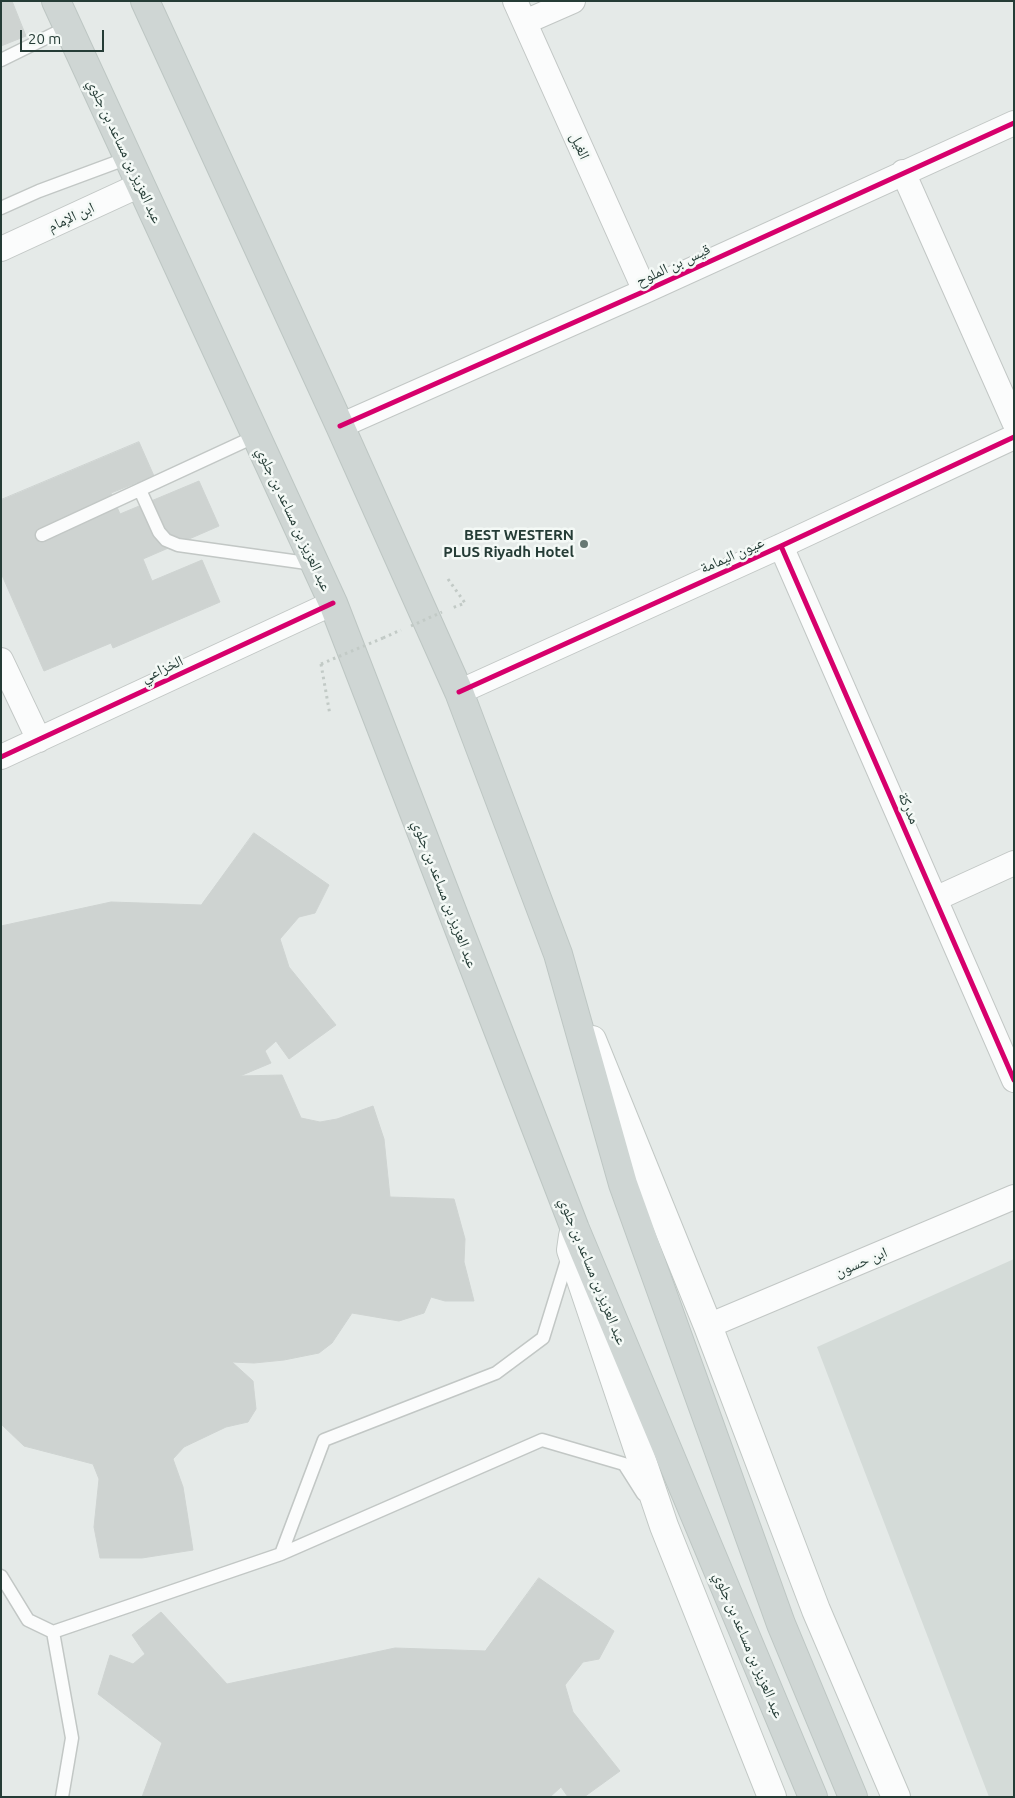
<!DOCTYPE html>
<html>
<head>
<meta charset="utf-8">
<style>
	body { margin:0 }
	#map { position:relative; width:1015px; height:1798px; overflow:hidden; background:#e5eae8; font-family:Ubuntu,sans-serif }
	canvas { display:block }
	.frame { position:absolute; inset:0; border:2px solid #253c36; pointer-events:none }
	.scale { position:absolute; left:20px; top:30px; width:84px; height:22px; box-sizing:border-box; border:2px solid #253c36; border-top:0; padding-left:6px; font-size:15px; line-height:18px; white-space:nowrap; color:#253c36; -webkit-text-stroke:4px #f4f9f6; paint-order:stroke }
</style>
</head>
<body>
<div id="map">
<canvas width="1015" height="1798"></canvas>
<div class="frame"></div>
<div class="scale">20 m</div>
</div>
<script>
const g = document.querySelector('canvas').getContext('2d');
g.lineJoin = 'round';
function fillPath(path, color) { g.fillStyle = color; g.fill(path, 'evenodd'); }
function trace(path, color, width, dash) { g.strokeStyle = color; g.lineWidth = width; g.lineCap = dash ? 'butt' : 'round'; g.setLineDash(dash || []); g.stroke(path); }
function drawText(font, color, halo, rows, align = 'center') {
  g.font = font + ' Ubuntu,"Noto Naskh Arabic",sans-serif'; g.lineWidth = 5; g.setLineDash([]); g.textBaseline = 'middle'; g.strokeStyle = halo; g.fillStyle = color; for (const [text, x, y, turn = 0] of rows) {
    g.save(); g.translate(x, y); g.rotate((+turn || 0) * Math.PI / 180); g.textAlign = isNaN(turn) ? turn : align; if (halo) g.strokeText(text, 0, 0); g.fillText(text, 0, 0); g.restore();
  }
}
const built = new Path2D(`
	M1014,1259V1797H989L817,1347Z`);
const building = new Path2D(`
	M1,1H12L26,36L1,46Z
	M139,442L154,476L111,493L120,514L199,481L219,526L143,559L152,581L202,560L220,602L113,648L111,643L44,671L1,573V500Z
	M254,833L329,885L315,913L299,917L280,939L289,967L336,1025L289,1059L276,1041L265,1051L271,1063L240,1076L282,1075L301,1118L320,1122L337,1119L373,1106L384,1139L390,1197L454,1199L465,1239L464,1262L474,1301H445L431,1297L424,1313L399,1321L352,1313L332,1343L319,1353L284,1360L254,1363L232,1362L253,1381L256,1409L248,1422L226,1427L184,1447L173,1459L183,1487L193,1550L142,1558H100L94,1527L99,1479L93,1464L24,1446L1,1424V926L111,902L201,905Z
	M539,1578L614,1631L599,1659L583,1662L565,1685L573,1712L620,1771L584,1797H568L561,1787L550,1797H142L162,1743L98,1694L110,1655L133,1664L145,1654L132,1635L161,1612L227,1684L395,1648L485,1651Z`);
const path = new Path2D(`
	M448,579L465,603L452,608
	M383,638L401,630
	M321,664L330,715`);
const lane = new Path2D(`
	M1,60L68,27
	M1,208L39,191L128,158
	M140,490L159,532L166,540L178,545L314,564
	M42,535L256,436
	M568,1257L543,1338L496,1373L324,1440L281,1554L542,1440L624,1464L643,1494
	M1,1576L28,1620L53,1632L72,1738L62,1797
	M53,1632L281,1554`);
const street = new Path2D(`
	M515,1L645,291
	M525,22L573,1
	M903,172L1014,422
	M1,249L140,185
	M340,426L645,291L1014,123
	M781,546L1014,1080
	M1,660L39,740
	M459,692L781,546L1014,437
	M1,757L333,603
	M935,899L1014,863
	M708,1326L1014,1197`);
const secondary = new Path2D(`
	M592,1040L708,1326L816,1610L896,1797
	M573,1236L571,1250L664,1526L772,1797`);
const primary = new Path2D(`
	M56,1L333,603L575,1229L813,1797
	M145,1L340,426L459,692L558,954L623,1184L781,1624L853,1797`);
const pathBridge = new Path2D(`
	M411,626L442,612
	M321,664L383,638`);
const cycleway = new Path2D(`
	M340,426L645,291L1014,123
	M781,546L1014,1080
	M459,692L781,546L1014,437
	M1,757L333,603`);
const markers = [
	[584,544,5,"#687974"]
];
const streetNames = [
	["الغيل",580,146,66],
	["عبد العزيز بن مساعد بن جلوي",125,151,65],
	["ابن الإمام",71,217,-25],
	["قيس بن الملوح",673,265,-25],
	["عبد العزيز بن مساعد بن جلوي",294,519,65],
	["عيون اليمامة",732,555,-24],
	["الخزاعي",162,669,-25],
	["مدركة",909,808,66],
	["عبد العزيز بن مساعد بن جلوي",445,894,69],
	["ابن حسون",861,1262,-23],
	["عبد العزيز بن مساعد بن جلوي",593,1271,68],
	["عبد العزيز بن مساعد بن جلوي",749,1645,67]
];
const poiNames = [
	["BEST WESTERN",574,535],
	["PLUS Riyadh Hotel",574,552]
];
fillPath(built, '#d4dbd8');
fillPath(building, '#ced3d1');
trace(building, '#ced3d1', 1);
trace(lane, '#c2c7c5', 15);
trace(street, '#c2c7c5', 26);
trace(secondary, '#c2c8c5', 30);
trace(primary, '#bdc6c3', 30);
trace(path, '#c2cac6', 3, [2.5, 4]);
trace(lane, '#fbfcfc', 12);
trace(street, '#fbfcfc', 24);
trace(secondary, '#fbfcfc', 28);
trace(primary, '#cfd6d4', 28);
trace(pathBridge, '#c2cac6', 3, [2.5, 4]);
trace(cycleway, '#d6006c', 5);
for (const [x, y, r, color] of markers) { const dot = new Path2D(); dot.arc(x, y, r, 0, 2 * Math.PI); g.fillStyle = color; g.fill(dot); trace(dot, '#f4f9f6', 2); }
drawText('15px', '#253c36', '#f4f9f6', streetNames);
drawText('bold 15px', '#253c36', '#f4f9f6', poiNames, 'right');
</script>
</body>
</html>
